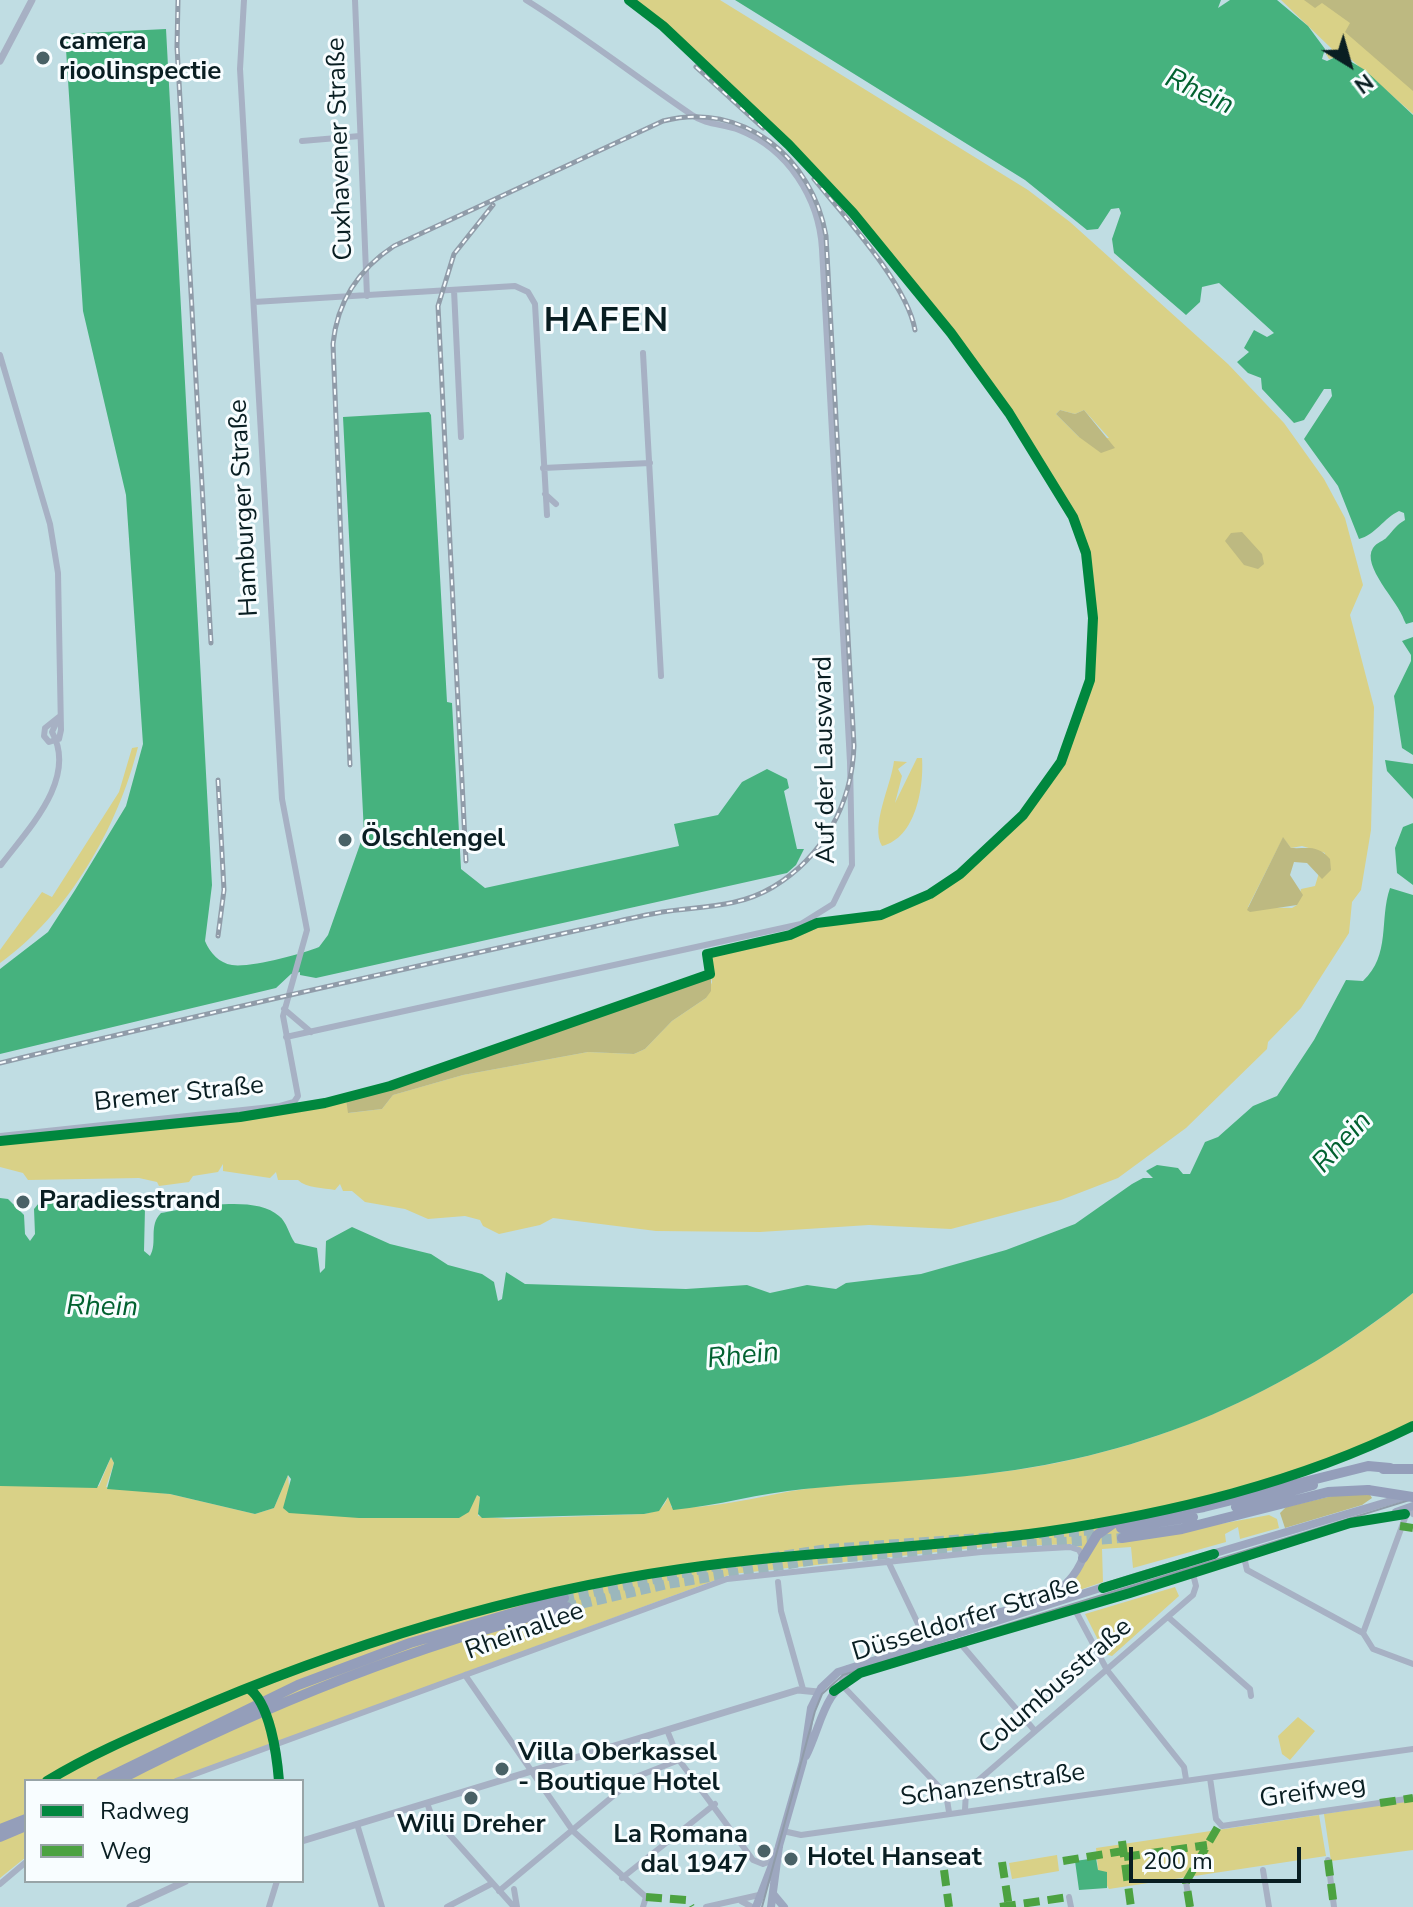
<!DOCTYPE html>
<html>
<head>
<meta charset="utf-8">
<style>
	body { margin:0 }
	#map { position:relative; width:1413px; height:1907px; overflow:hidden; background:#c0dde3; font-family:"Nunito Sans",sans-serif }
	canvas { display:block }
	.legend { position:absolute; left:24px; top:1779px; width:280px; height:104px; box-sizing:border-box; background:#f8fdff; border:2px solid #98a4a7; margin:0; padding:10px 14px; list-style:none; font-size:24px; color:#091e22 }
	.legend li { display:flex; align-items:center; gap:16px; height:40px }
	.legend b { width:40px; border:2px solid #98a4a7 }
	.north { position:absolute; left:1309px; top:24px; width:80px; height:80px; -webkit-text-stroke:6px #f8fdff; paint-order:stroke; rotate:143deg; font-size:22px; font-weight:700; line-height:32px; text-align:center; color:#091e22 }
	.north::after { content:''; display:block; margin:auto; width:28px; height:36px; background:#091e22; clip-path:polygon(50% 0,100% 100%,50% 72%,0 100%) }
	.scale { position:absolute; left:1129px; top:1847px; width:172px; height:36px; box-sizing:border-box; border:4px solid #091e22; border-top:0; padding-left:10px; font-size:24px; line-height:28px; white-space:nowrap; color:#091e22; -webkit-text-stroke:6px #f8fdff; paint-order:stroke }
</style>
</head>
<body>
<div id="map">
<canvas width="1413" height="1907"></canvas>
<ul class="legend">
<li><b style="height:10px;background:#00873e"></b>Radweg</li>
<li><b style="height:10px;background:#4ca241"></b>Weg</li>
</ul>
<div class="north">N</div>
<div class="scale">200 m</div>
</div>
<script>
const g = document.querySelector('canvas').getContext('2d');
g.lineJoin = 'round';
function fillPath(path, color) { g.fillStyle = color; g.fill(path, 'evenodd'); }
function trace(path, color, width, dash) { g.strokeStyle = color; g.lineWidth = width; g.lineCap = dash ? 'butt' : 'round'; g.setLineDash(dash || []); g.stroke(path); }
function drawText(font, color, halo, rows, align = 'center') {
  g.font = font + ' "Nunito Sans",sans-serif'; g.lineWidth = 6; g.setLineDash([]); g.textBaseline = 'middle'; g.strokeStyle = halo; g.fillStyle = color; for (const [text, x, y, turn = 0] of rows) {
    g.save(); g.translate(x, y); g.rotate((+turn || 0) * Math.PI / 180); g.textAlign = isNaN(turn) ? turn : align; if (halo) g.strokeText(text, 0, 0); g.fillText(text, 0, 0); g.restore();
  }
}
const green = new Path2D(`
	M630,0H720L1028,190L1070,222L1228,364L1284,423L1324,479L1345,518L1363,585L1350,615L1374,707L1371,830L1361,890L1352,902L1349,933L1301,1008L1268,1042L1267,1049L1186,1128L1118,1178L1061,1200L951,1229L869,1225L760,1232L656,1231L553,1218L540,1225L499,1234L483,1226L480,1220L465,1216L428,1219L405,1209L365,1202L352,1191H343L340,1184L335,1190C324,1188 306,1188 298,1180H278L276,1172L270,1178L223,1171V1164L218,1172L193,1176L189,1182L159,1186L157,1182L139,1178L28,1180L23,1173L0,1167V1142L267,1114L346,1099L349,1113L382,1109L393,1095L463,1075L588,1052L634,1054L645,1049L672,1021L706,998L712,982L708,954L791,936L817,923L867,919L899,909L951,882L993,845L1040,796L1068,747L1086,698L1093,657L1092,597L1086,553L1074,517L1047,472L933,309L854,212L789,144L663,26ZM1060,410L1075,414L1084,410L1109,438L1079,437L1056,414ZM1283,838L1291,848L1302,846L1325,853L1315,886L1301,889L1297,905L1292,908L1248,907Z
	M1281,0H1413V114L1346,55L1329,59L1326,54L1332,49Z
	M138,747C118,827 68,915 0,963V950L42,892L52,897L119,792L132,748Z
	M917,758H922C924,787 916,838 882,846C870,826 891,786 894,761L907,762L898,769L902,776L895,803Z
	M1413,1293V1423L1313,1467L1124,1518L1083,1550L1074,1544L984,1547L732,1574L172,1781H26V1857L0,1878V1486H99L111,1457L114,1463L106,1487L170,1494L255,1514L274,1508L288,1475L289,1486L359,1518H459L477,1495L480,1497L478,1516L507,1519L644,1514C657,1511 662,1511 668,1497L671,1498V1507C721,1510 771,1492 821,1487C875,1482 929,1480 984,1474C1144,1457 1288,1393 1413,1293Z
	M1269,1515L1277,1519L1279,1528L1240,1539L1238,1527L1225,1534L1226,1542L1133,1568L1131,1547L1102,1549L1103,1582L1053,1599L1076,1578L1093,1542L1118,1524L1121,1542Z
	M1175,1587L1179,1596L1112,1656L1105,1654L1085,1614Z
	M1298,1717L1315,1731L1290,1760L1282,1754L1278,1736Z
	M1413,1800V1850L1331,1861L1324,1814Z
	M1319,1815L1326,1856L1109,1889L1098,1870L1096,1848Z
	M1057,1855L1059,1871L1012,1879L1009,1863Z`);
const forest = new Path2D(`
	M1304,0H1413V91L1345,32L1350,23L1322,3L1315,8Z
	M1060,410L1075,414L1084,410L1115,448L1101,453L1079,437L1056,414Z
	M1242,532L1262,554L1264,564L1258,569L1244,565L1225,541L1231,533Z
	M1283,837L1291,848C1308,849 1317,844 1330,859L1331,870L1322,879L1307,863L1294,862L1290,875L1303,895L1297,905L1250,912L1247,910Z
	M711,975V991L706,998L672,1021L645,1049L634,1054L588,1052L463,1075L393,1095L382,1109L348,1113L346,1099Z
	M1369,1493L1372,1498L1362,1505L1285,1528L1280,1513L1286,1507L1332,1496Z`);
const water = new Path2D(`
	M735,0H1221L1218,8L1230,0H1277L1308,26L1325,49L1322,59L1327,61L1340,55L1365,70L1413,115V622L1406,624L1404,620C1398,601 1361,566 1373,548C1377,542 1384,541 1387,537C1394,530 1396,525 1405,520L1404,513L1399,511C1384,518 1375,535 1359,539L1338,486L1304,439L1332,396L1331,389H1324L1304,420L1294,423L1262,389L1261,378L1248,373L1237,362L1249,352L1244,348L1254,330L1267,337L1274,333L1219,283L1202,287L1200,302L1186,315L1114,253L1112,239L1121,213L1119,208L1111,209L1098,229L1087,230L1025,180Z
	M166,29L212,885L205,941C210,953 219,963 232,965C249,968 303,954 319,947L328,935L364,833L343,417L429,412L431,415L447,702L452,703L461,869L485,888L679,846L674,824L718,815L742,782L767,769L787,779L789,788L784,791L797,849H804L796,865L787,873L316,978L300,975V972L291,974L276,988L0,1054V969L48,932L75,890L126,806L143,744L126,495L83,311L65,34Z
	M1413,637V755L1402,748L1394,696L1411,661V655L1402,641Z
	M1385,760L1413,764V885L1397,873L1395,848L1403,827L1413,823V799L1387,771Z
	M1390,888L1413,895V1293C1285,1395 1148,1455 985,1474C925,1481 864,1483 804,1489C760,1493 717,1506 673,1510L668,1497L659,1511L644,1514L482,1518L478,1514L480,1497L477,1495L469,1512L459,1518H359L289,1513L283,1508L291,1479L288,1475L274,1508L255,1514L170,1494L107,1489L114,1463L111,1457L97,1488L0,1486V1198L8,1199L24,1215L25,1234L30,1241L35,1234L34,1209L39,1203C73,1195 113,1191 145,1208L144,1251L150,1256C158,1242 148,1226 161,1213C190,1208 255,1194 279,1216C287,1222 289,1235 295,1243L317,1248L320,1273L325,1268L326,1241L352,1227L390,1244L431,1254L448,1265L482,1274L494,1282L498,1301L502,1299L506,1272L525,1284L686,1289L747,1285L770,1293L807,1285L836,1289L846,1283L921,1274L1006,1250L1075,1224L1132,1184L1143,1178H1153L1146,1171L1157,1165L1178,1168L1183,1174H1190L1205,1142L1218,1137L1253,1106L1277,1096L1314,1040L1346,980L1363,981C1391,955 1379,920 1390,888Z
	M1096,1858L1098,1870L1107,1872V1888L1079,1890L1075,1861Z`);
const trunkTunnel = new Path2D(`
	M564,1598L715,1566L828,1549L1107,1529
	M567,1607L667,1584L820,1559L1122,1538`);
const minor = new Path2D(`
	M355,0L367,296
	M302,141L360,136
	M454,290L461,437
	M254,302L515,286L528,292L535,304L547,515
	M643,353L661,676
	M0,355L50,524L58,573L61,730L59,739L49,742L44,736L45,728L60,716
	M543,468L650,463
	M545,494L556,504
	M1,865C28,829 78,779 52,732L58,719
	M284,1009L311,1032
	M286,1037L801,924L833,904L852,865L850,762L822,249C819,198 788,149 739,130C724,124 706,125 692,115C636,77 584,36 526,0
	M0,1136L280,1106L294,1102L298,1096L283,1016L307,930L282,799L240,69L244,0
	M1244,1557L1247,1570L1363,1633L1373,1649L1413,1664
	M888,1561L931,1651
	M778,1582L781,1611L803,1689
	M1074,1608L1107,1670L1184,1767L1186,1779
	M1168,1617L1250,1689L1251,1696
	M1363,1633L1409,1507L1413,1514
	M960,1643L1035,1731
	M848,1668L841,1684L946,1794L949,1812
	M465,1675L573,1831L646,1897L643,1907
	M667,1730L679,1760L753,1860L763,1864L771,1861
	M276,1744L279,1781
	M1210,1778L1216,1819L1222,1826L1413,1798
	M176,1781L727,1579L981,1552L1070,1547L1079,1550L1083,1558
	M427,1803L431,1814L514,1907
	M965,1810L966,1791L1193,1595L1196,1586L1193,1574L1180,1563
	M357,1824L382,1907
	M783,1831L801,1835L1413,1749
	M1328,1860L1334,1907
	M1263,1870L1269,1907
	M622,1878L715,1804
	M1186,1882L1190,1907
	M0,1884L26,1862
	M514,1889L517,1907
	M499,1891L636,1777L679,1760
	M1069,1897L1071,1907
	M741,1901L752,1907
	M269,1907L277,1881
	M447,1907L491,1884
	M706,1907L759,1895`);
const tertiary = new Path2D(`
	M0,61L32,0
	M302,1841L798,1690L818,1692
	M130,1907L186,1881`);
const secondary = new Path2D(`
	M1396,1512L1413,1506
	M943,1635C990,1601 1058,1619 1083,1558
	M806,1756C822,1724 823,1689 860,1673L1350,1523L1405,1514
	M774,1895L784,1907
	M756,1907L779,1847
	M771,1907L779,1846L803,1762L811,1708L821,1688L838,1672L1138,1576L1404,1497`);
const trunk = new Path2D(`
	M1383,1469H1413
	M1236,1507L1313,1485
	M1121,1528L1193,1517
	M1122,1538L1182,1529L1328,1492L1368,1490
	M1083,1558L1097,1535L1114,1523L1204,1507L1368,1466L1390,1468
	M101,1781L298,1685L410,1643L564,1598
	M117,1781C261,1707 409,1647 567,1607
	M0,1829L26,1819
	M0,1837L26,1826`);
const tram = new Path2D(`
	M762,1907L815,1711L822,1694L843,1675L1413,1499`);
const rail = new Path2D(`
	M178,0L177,47L211,643
	M696,67L763,128
	M814,179C844,216 907,284 915,330
	M218,780L224,890L218,936
	M466,861L438,306L454,254L493,205
	M0,1063C193,1016 386,973 579,930C607,924 634,917 662,912C701,906 738,908 773,887C823,857 852,804 854,746L826,236C813,158 742,100 663,121L394,246C359,269 337,302 333,344L350,765`);
const trunkBridge = new Path2D(`
	M1368,1490L1413,1497`);
const quiet = new Path2D(`
	M1400,1526L1413,1528
	M1380,1803L1413,1798
	M1122,1841L1131,1907
	M1124,1857L1207,1845
	M1328,1860L1334,1907
	M1063,1861L1123,1851
	M1002,1862L1009,1907
	M944,1870L949,1907
	M646,1897L687,1900L691,1907
	M1000,1907L1069,1897
	M1190,1907L1186,1882L1219,1825`);
const cycleway = new Path2D(`
	M0,1141L240,1117L325,1103L390,1086L710,974L707,954L790,935L817,923L881,915L930,894L960,874L1023,815L1061,762L1090,680L1093,618L1086,553L1073,517L1009,413L951,333L853,213L789,145L663,26L629,0
	M1103,1588L1214,1554
	M248,1688C270,1702 277,1756 279,1781
	M834,1691L860,1673L926,1653L1130,1593L1350,1523L1405,1514
	M47,1781C88,1756 132,1737 176,1718C336,1648 508,1594 681,1569C802,1551 924,1549 1044,1532C1171,1513 1298,1483 1413,1426`);
const markers = [
	[43,58,8,"#496166"],
	[345,840,8,"#496166"],
	[23,1202,8,"#496166"],
	[502,1769,8,"#496166"],
	[471,1798,8,"#496166"],
	[764,1851,8,"#496166"],
	[791,1859,8,"#496166"]
];
const poiNames = [
	["camera",59,43],
	["rioolinspectie",59,73],
	["Ölschlengel",361,840],
	["Paradiesstrand",39,1202],
	["Villa Oberkassel",518,1754],
	["- Boutique Hotel",518,1784],
	["Willi Dreher",471,1826,"center"],
	["La Romana",748,1836,"right"],
	["dal 1947",748,1866,"right"],
	["Hotel Hanseat",807,1859]
];
const streetNames = [
	["Cuxhavener Straße",341,149,-92],
	["Hamburger Straße",245,508,-93],
	["Auf der Lausward",826,760,-91],
	["Bremer Straße",179,1095,-6],
	["Düsseldorfer Straße",966,1620,-17],
	["Rheinallee",525,1632,-20],
	["Columbusstraße",1056,1687,-41],
	["Schanzenstraße",993,1786,-8],
	["Greifweg",1313,1793,-8]
];
const waterNames = [
	["Rhein",1199,93,25],
	["Rhein",1343,1143,-47],
	["Rhein",102,1308,1],
	["Rhein",743,1357,-6]
];
const districtNames = [
	["HAFEN",607,323]
];
fillPath(green, '#d9d187');
fillPath(forest, '#bdb981');
fillPath(water, '#46b27e');
trace(trunkTunnel, '#9bb7bc', 10, [10, 5]);
trace(minor, '#a7b1c4', 6);
trace(tertiary, '#a7b1c4', 7);
trace(secondary, '#9da7bf', 8);
trace(trunk, '#949eba', 10);
trace(tram, '#909ca9', 2);
trace(rail, '#909ca9', 5);
trace(rail, '#f8fdff', 2, [6]);
trace(trunkBridge, '#949eba', 10);
trace(quiet, '#4ca241', 8, [16, 8]);
trace(cycleway, '#00873e', 10);
for (const [x, y, r, color] of markers) { const dot = new Path2D(); dot.arc(x, y, r, 0, 2 * Math.PI); g.fillStyle = color; g.fill(dot); trace(dot, '#f8fdff', 3); }
drawText('bold 26px', '#091e22', '#f8fdff', poiNames, 'left');
drawText('26px', '#091e22', '#f8fdff', streetNames);
drawText('italic 28px', '#016130', '#f8fdff', waterNames);
g.letterSpacing = '2px';
drawText('bold 34px', '#091e22', '#f8fdff', districtNames);
g.letterSpacing = '0px';
</script>
</body>
</html>
